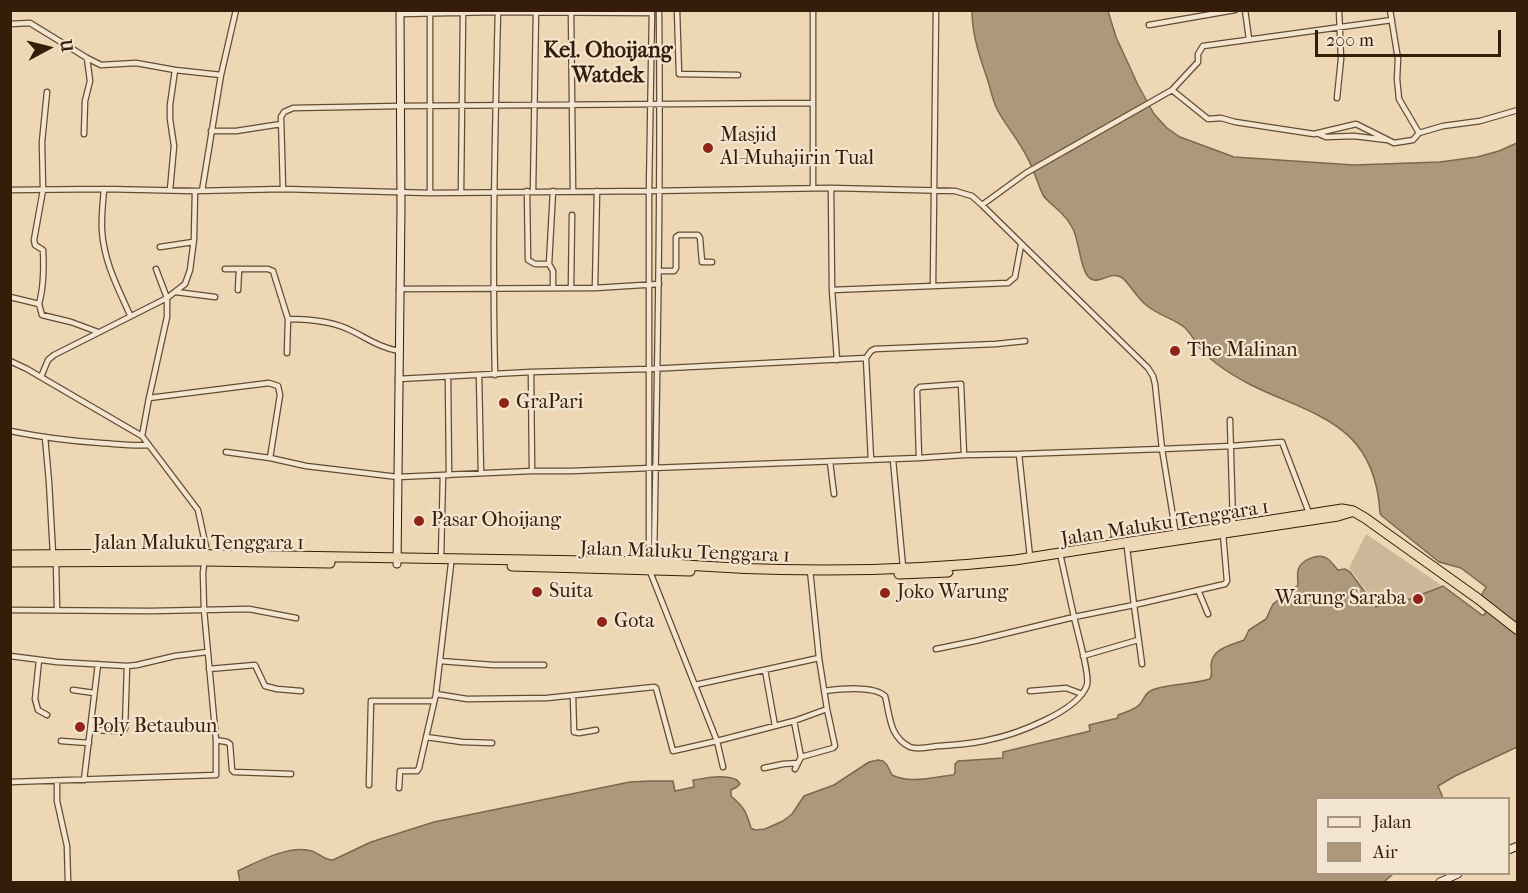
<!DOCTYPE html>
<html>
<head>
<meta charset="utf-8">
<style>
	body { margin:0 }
	#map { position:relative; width:1528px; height:893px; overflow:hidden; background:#edd7b5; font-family:"IM FELL French Canon",serif }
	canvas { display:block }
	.frame { position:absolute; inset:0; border:12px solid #351d09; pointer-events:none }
	.legend { position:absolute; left:1315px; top:797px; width:195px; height:78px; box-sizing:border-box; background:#f3e5cf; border:2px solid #a79580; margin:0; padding:8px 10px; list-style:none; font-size:18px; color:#351d09 }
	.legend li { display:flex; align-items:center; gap:12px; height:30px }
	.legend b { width:30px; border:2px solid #a79580 }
	.north { position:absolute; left:18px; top:18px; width:60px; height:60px; -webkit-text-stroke:4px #f3e5cf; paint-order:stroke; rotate:83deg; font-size:16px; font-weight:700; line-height:24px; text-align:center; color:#351d09 }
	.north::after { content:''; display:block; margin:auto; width:21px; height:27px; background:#351d09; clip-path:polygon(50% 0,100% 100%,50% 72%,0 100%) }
	.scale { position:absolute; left:1315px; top:30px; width:186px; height:27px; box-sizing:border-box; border:3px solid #351d09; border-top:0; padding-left:8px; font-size:18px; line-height:21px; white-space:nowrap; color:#351d09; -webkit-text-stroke:4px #f3e5cf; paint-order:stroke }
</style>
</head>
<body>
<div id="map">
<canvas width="1528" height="893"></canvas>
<div class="frame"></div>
<ul class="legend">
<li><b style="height:8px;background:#f3e5cf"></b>Jalan</li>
<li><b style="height:16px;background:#ae987b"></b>Air</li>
</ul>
<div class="north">U</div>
<div class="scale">200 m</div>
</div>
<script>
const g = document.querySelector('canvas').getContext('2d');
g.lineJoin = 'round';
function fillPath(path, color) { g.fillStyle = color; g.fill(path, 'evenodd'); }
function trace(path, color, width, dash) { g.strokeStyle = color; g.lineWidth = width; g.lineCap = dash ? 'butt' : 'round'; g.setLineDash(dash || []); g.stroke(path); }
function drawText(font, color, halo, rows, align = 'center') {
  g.font = font + ' "IM FELL French Canon",serif'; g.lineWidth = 4.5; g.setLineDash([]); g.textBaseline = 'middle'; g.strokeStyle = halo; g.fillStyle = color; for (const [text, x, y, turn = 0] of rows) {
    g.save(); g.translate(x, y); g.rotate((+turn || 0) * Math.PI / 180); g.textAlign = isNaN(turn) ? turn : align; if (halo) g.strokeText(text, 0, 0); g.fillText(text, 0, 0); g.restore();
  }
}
const green = new Path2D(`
	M1366,534L1441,585C1428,590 1414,599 1400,601C1389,603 1388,598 1377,605L1349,568Z`);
const water = new Path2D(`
	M972,11H1108L1116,37L1138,85L1154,114L1167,128L1180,137L1234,157L1354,165L1440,162L1477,157L1499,151L1517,143V747L1455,776L1438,786L1443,798H1316V874H1393L1384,882H240L238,871C257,862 290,844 312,851C320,854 324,860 333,860L371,842L434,822L630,782L650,781H673L675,791L694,787L693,780C708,778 723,774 737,780L740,784L737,787L731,790V796C744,807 746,811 751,828L755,830L765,829L783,821L792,814L804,796L834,785L869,762L878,760L883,761L887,765L892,775C910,784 933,777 953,775L955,773V764L958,761L1003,758V752L1090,731L1089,725L1118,718V715C1126,712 1135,710 1140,704C1144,699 1145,693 1152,690C1170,683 1191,685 1210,679C1213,673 1211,671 1211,665C1212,648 1232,645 1244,640L1249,630L1266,619L1273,604L1298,585C1298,580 1297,575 1298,570C1301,560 1319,552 1328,559C1332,562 1335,567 1338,570L1345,569L1350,572L1376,607C1387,601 1393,604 1405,601L1443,586L1482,615H1484L1486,612L1477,603L1486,587L1461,568L1439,562L1382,516L1380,513C1374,404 1285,416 1217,364C1212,360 1207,356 1203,352C1196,344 1192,334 1184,327C1173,318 1157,315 1145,304C1137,298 1128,281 1121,277C1110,271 1101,284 1091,279C1081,275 1079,240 1073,229C1069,221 1063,214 1056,208C1052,204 1046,200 1043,195C1037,183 1034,169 1027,157C1019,141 1007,127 998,111C993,102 991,91 988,81C980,58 972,35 972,11Z`);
const street = new Path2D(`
	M677,10L679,74L738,75
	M813,10V188
	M1245,10L1249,39
	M1390,10L1398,59L1397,79L1399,99L1419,133
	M571,11L573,191
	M430,12V193
	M400,14L498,12L652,13
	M10,24L30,23L87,58L101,65L136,63L175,70L221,75L202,191
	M1149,25L1235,10
	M221,75L236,10
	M1172,90L1198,62V54L1203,46L1392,20
	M1337,98L1341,59L1339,10
	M211,131H236L281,124
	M84,134L85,101L90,81L87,58
	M1319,134L1326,137L1354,136L1387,140
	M831,188L832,290L837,360
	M104,189C103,203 101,217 102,231C104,262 118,288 130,315
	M283,189L281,117L284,112L293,108L400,106L812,103
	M10,190L104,189L195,191L283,189L430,193L649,191L831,188L955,191L972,196L982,205L1148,368L1153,376L1155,384L1162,449L1019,454L964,455L919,458L571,471H532L398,477L306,466L270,458L280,395L278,386L269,383L149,398L142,436
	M170,190L174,146L170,119V105L175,70
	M527,191L528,260L535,264H549
	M533,191L536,11
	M553,191L549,264L553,271V288
	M461,192L463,13
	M982,205L1026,173L1172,90L1208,119L1221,118L1235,122L1314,134L1356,124L1394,143L1413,140L1419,133L1443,126L1480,121L1518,110
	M160,247L193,242
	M225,269H268L273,271L288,319L287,353
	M659,271H674L676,268V237L679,235H698L700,238L702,262H712
	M933,285L936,10
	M571,288L572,215
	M595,288L597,191
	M399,289L595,288L659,284
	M238,290L239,270
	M832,290L1008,283L1015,277L1021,245
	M176,292L215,297
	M10,297L39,304C44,286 44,269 43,250L35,245L34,240L43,190L42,142L47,92
	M39,304L42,315L71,322L98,332
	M288,319C309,319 333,321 352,331C368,339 381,348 399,351
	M866,358L871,351L875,349L996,344L1025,341
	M10,361L27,369L142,436L198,510L206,547L203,573L204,610L216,740V775L10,782
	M531,372L532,471
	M479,375L481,473
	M495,375C492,253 495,132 498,10
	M41,377L48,360L54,355L167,298L185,284L190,270L194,239L195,191
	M448,377L449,475
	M398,379L531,372L649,369L866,358L871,460
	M149,398L167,317V298L156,269
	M1230,420L1233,525
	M10,431C40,437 70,441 101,443C117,444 132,446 148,445
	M45,437L49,482L53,554
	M226,452L270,458
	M1019,454L1030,557
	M919,458L917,390L920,387L961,384L964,455
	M893,460L903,567
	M830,462L834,494
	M1176,535L1162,449L1231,446L1282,442L1309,513
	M1127,548L1134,605L1225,584L1227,581L1223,534
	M441,558L443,475
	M1061,558L1074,617L1134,605L1142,664
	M56,561L57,610
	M649,561V191L652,10
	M654,562C657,378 661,194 659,10
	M1198,590L1208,614
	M10,610L151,611L249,609L296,618
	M10,656L57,662L127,666L137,665L175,656L207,652
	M1083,656L1138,640
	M39,660L35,699L38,710L47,715
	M440,661L493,665H544
	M209,669L255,665L265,686L277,689L301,691
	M765,670L775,726
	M695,685L819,658
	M73,690L94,693
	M824,691C840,689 873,685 885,696C890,715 889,737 910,747C918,750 930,747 938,746C954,745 972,744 988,740C1014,735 1078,712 1087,685C1090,674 1077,631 1074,617L975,641L936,649
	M1030,691L1066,688L1082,694
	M436,694L467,699L547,698L654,687L656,688L673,751L717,741L649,569
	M573,696L574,732L579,733L596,730
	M794,721L801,757L795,769
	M90,730L122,731L125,729L127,666
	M426,737L462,742L492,743
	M216,740L227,742L230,744L232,770L234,772L291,774
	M61,741L89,743
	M801,757L833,748L835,746L827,709
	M723,767L717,741L794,721L827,709L819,658L810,570
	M764,768L783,764L798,763
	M84,780L98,664
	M57,781V801L67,846L68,882
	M369,785L371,701H434
	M399,788L400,771H417L419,768L436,694L451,564`);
const secondary = new Path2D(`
	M397,564L401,209L400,10
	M1508,850L1518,846
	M1440,882L1458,874`);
const highway = new Path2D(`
	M1131,547L1338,516L1351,512
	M10,555L164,554L649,562C770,573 894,573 1015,560L1342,509L1353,511L1365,518L1477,598L1518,630
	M10,562L205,561L330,563
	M512,566L690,571
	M899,574L948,572`);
const markers = [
	[708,148,6,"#8f2418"],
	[1175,351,6,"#8f2418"],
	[504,403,6,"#8f2418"],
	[419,521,6,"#8f2418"],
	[537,592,6,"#8f2418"],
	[885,593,6,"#8f2418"],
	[1418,599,6,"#8f2418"],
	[602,622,6,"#8f2418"],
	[80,727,6,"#8f2418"]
];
const poiNames = [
	["Masjid",720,136],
	["Al-Muhajirin Tual",720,159],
	["The Malinan",1187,351],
	["GraPari",516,403],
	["Pasar Ohoijang",431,521],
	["Suita",549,592],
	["Joko Warung",897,593],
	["Warung Saraba",1406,599,"right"],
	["Gota",614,622],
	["Poly Betaubun",92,727]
];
const streetNames = [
	["Jalan Maluku Tenggara 1",1165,524,-9],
	["Jalan Maluku Tenggara 1",199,544],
	["Jalan Maluku Tenggara 1",685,553,2]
];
const quarterNames = [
	["Kel. Ohoijang",608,52],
	["Watdek",608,77]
];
fillPath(green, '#ceb798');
fillPath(water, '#ae987b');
trace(water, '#7e674d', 1.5);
trace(street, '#634c34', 7);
trace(secondary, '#351d09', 9);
trace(highway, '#351d09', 11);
trace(street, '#f3e5cf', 4.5);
trace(secondary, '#f3e5cf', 7);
trace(highway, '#edd7b5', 9);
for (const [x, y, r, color] of markers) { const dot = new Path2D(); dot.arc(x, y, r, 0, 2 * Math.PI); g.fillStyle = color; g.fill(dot); trace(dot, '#f3e5cf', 2); }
drawText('20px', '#351d09', '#f3e5cf', poiNames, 'left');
drawText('20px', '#351d09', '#f3e5cf', streetNames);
drawText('bold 22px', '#351d09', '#f3e5cf', quarterNames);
</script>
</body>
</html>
